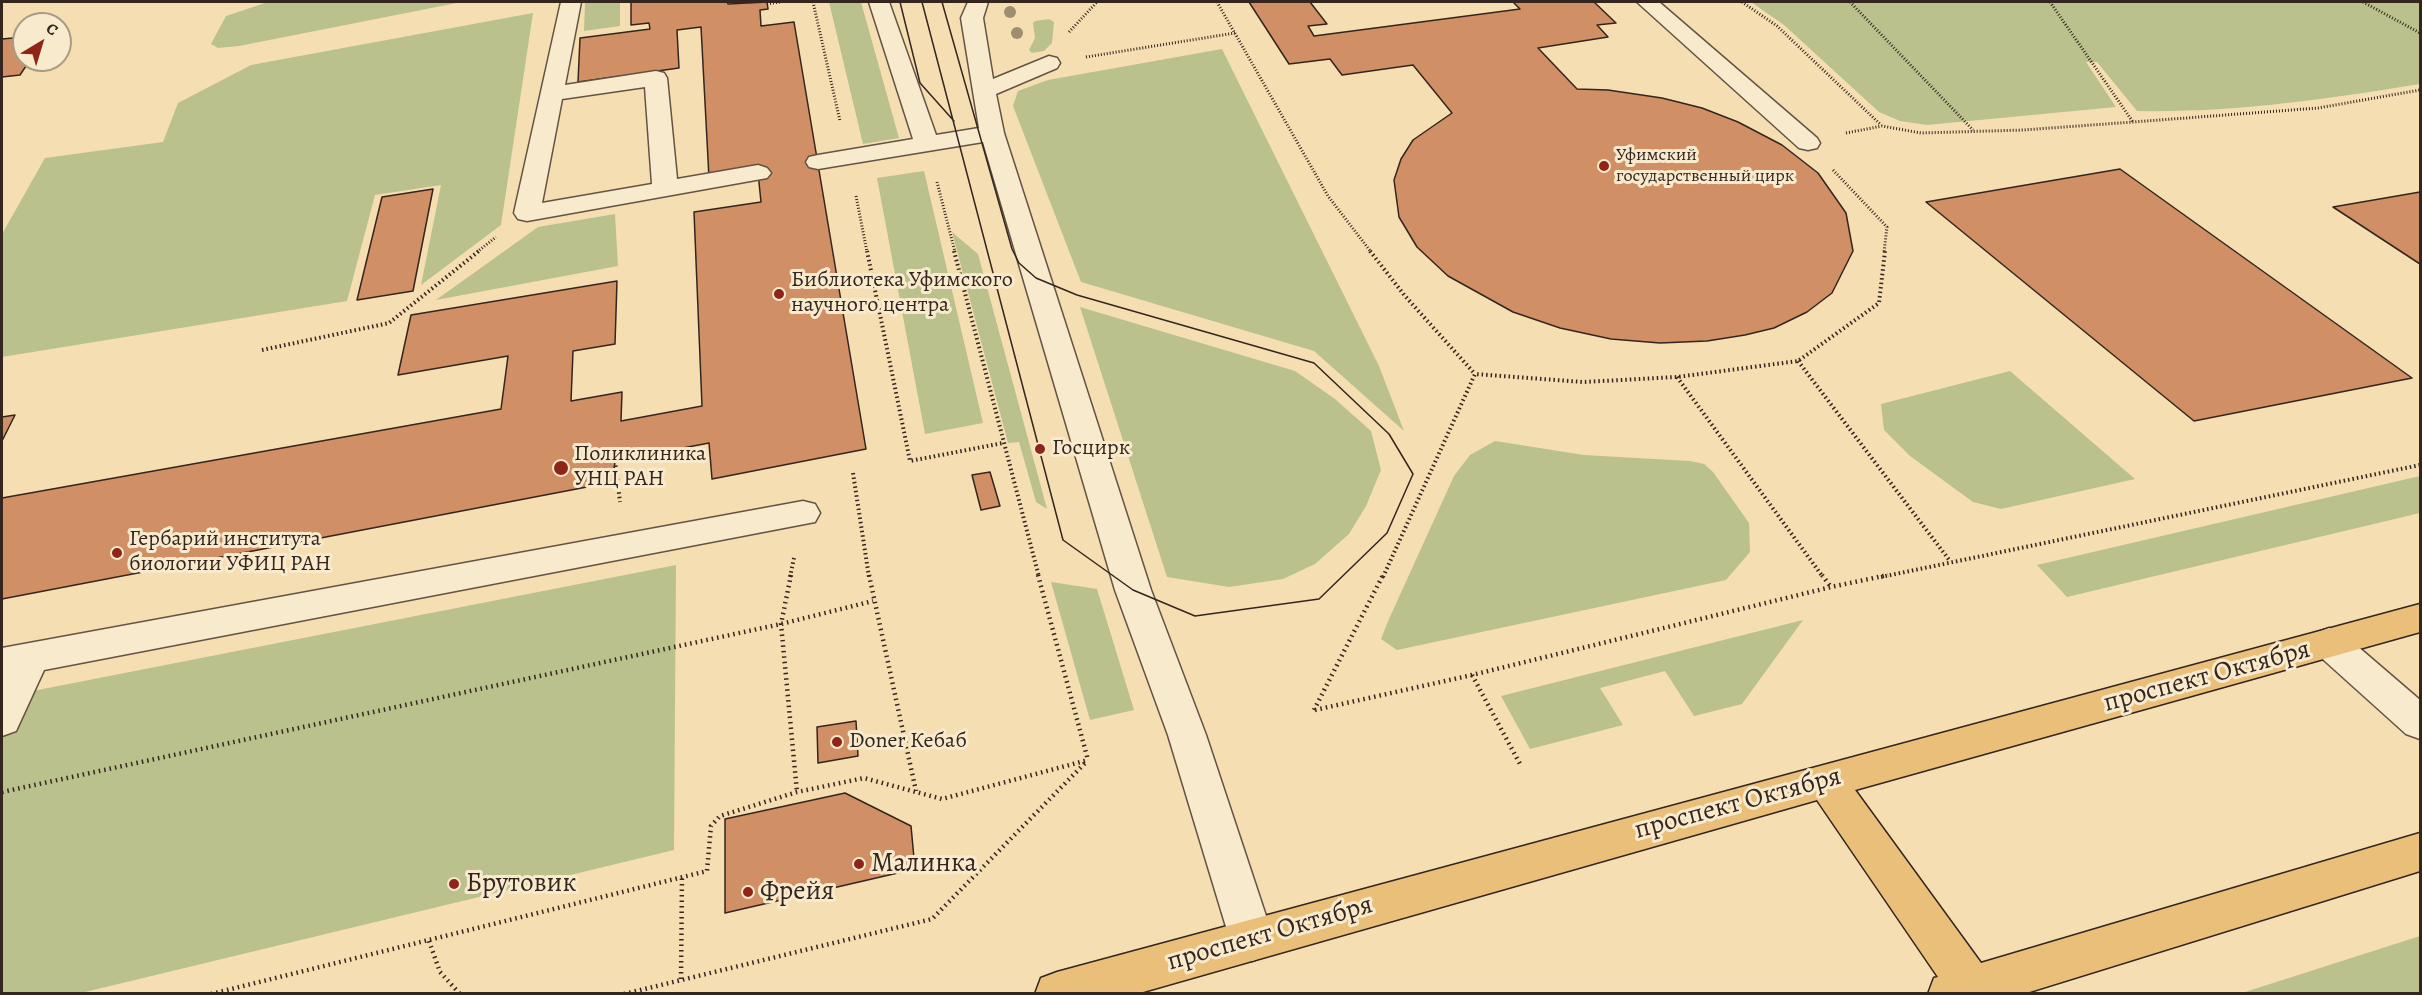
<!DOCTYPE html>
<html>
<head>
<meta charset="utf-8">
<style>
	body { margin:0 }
	#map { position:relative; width:2422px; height:995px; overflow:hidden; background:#f5deb2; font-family:Alegreya,serif }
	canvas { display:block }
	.frame { position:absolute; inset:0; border:3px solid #34251f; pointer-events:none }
	.north { position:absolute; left:12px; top:12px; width:60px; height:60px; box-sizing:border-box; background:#f8eacd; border:2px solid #aa9b87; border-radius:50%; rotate:38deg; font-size:16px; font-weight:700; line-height:24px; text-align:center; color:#34251f }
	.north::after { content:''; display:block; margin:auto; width:21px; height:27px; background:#8f2418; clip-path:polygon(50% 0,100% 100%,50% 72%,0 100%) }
</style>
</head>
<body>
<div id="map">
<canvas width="2422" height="995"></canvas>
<div class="frame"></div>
<div class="north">С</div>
</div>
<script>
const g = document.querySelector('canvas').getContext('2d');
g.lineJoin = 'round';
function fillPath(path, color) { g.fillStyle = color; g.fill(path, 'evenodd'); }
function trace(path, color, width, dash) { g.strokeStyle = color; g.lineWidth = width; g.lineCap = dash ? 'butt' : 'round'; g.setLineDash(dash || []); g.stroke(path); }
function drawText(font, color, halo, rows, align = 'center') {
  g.font = font + ' Alegreya,serif'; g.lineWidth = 6; g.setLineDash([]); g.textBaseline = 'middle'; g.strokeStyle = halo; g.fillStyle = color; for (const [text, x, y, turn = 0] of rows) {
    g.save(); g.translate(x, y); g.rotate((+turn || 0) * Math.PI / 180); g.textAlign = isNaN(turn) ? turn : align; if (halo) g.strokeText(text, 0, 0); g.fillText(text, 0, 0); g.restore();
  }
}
const green = new Path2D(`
	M268,2H462L239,46L218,48L211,44L226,16Z
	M585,2H620V26L584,31Z
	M829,2H861L899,138L863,144Z
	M1751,2H2420V84C2327,99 2232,113 2137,111L2097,62H2086L2116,107L1927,125L1900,121L1879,112L1784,25Z
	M533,13L501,225L421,285L441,185L375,195L347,301L2,357V234L45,158L163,142L178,103L251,65Z
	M1049,19L1054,22L1052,43L1044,51L1032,53L1029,50L1035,38L1033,23L1035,21Z
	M1222,49L1379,366L1404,431L1314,351L1081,282L1013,106L1018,91L1048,80Z
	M924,171L983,423L925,434L877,178Z
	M615,214L618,266L436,300L538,227Z
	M952,232L978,254L1047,509L1036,502L1019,442L1008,443Z
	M1080,307L1295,371L1335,399L1371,431L1381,470L1366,506L1349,534L1315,564L1283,579L1229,587L1167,577Z
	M2010,371L2135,479L2001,509L1973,502L1910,456L1884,430L1881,404Z
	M1495,441L1584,455L1690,461L1704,464L1713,472L1749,523L1750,552L1726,580L1397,650L1381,639L1389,619L1454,476L1470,455Z
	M2420,476V513L2067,597L2037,565Z
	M676,565L674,850L81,993L2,994V697Z
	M1051,582L1097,589L1134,710L1090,720Z
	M1803,620L1742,704L1694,716L1665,671L1600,688L1623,725L1530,749L1501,696Z
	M2420,936V993H2242Z`);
const building = new Path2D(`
	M631,2H727L728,4L767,2L768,9L760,10L761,26L794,22L866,449L712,479L709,443L615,461L613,482L2,599V498L501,409L508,356L398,375L411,315L617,281L615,344L573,351L571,401L622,392L621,421L702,406L694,212L761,202L758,173L709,178L701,27L677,30L679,68L578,82L580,38L650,29L649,23L631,25Z
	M1249,2H1310L1327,24L1308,26L1314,36L1520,9L1513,2H1594L1616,23L1597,25L1608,37L1538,48L1577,89L1608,90L1662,98L1702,108L1738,122L1782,145L1818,173L1846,213L1853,251L1832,293L1807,312L1774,328L1745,335L1707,341L1660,343L1611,339L1560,328L1513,312L1448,276L1417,247L1399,217L1394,180L1401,159L1413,140L1452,113L1413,65L1342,75L1330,59L1289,64Z
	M24,37V60H30L20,75L2,77V39Z
	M2120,169L2412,378L2194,421L1926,202Z
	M433,189L413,291L357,300L382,197Z
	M2420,192V264L2333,207Z
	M15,415L2,441V417Z
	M990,472L1000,506L981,510L972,475Z
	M856,721L858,756L818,763L817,727Z
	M845,793L911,826L915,869L725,913V819Z`);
const pathFar2 = new Path2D(`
	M813,2L840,121
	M1217,2L1328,196L1371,252
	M1742,2L1777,26L1881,125
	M1850,2L1973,130
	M2050,2L2133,122
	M2363,2L2420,33
	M767,4L780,2
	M1069,32L1097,2
	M1086,57L1235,33
	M1846,133L1882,126L1921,133L2023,130L2133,122L2318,108L2420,90
	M1833,170L1887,227L1884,252
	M937,182L955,252
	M856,196L867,252
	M477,252L496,237`);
const pathFar1 = new Path2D(`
	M867,251L910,461L1003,443
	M954,251L1039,577
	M1370,251L1405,296L1475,374
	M262,350L389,323L479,251
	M1798,361L1950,561
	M1677,377L1823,577
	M615,461L620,502
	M853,473L869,577
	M790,577L794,558
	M1383,577L1475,374L1583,382L1677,377L1798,361L1879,303L1885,251
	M1881,577L2420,465`);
const path = new Path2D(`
	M791,575L781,624L797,792
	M869,575L916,791
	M1038,575L1088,760
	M1822,575L1831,587
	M1472,675L1520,764
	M1314,710L1383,575
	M1315,710L1472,675L1831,587L1888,575
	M2,792L781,624L873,601
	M429,941L440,972L460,994
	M681,979L682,877
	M211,994L707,871L711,826L720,816L797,792L864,778L942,799L1088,760
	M624,994L932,919L1087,761`);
const service = new Path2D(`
	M561,2H581L565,85L656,71L664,73L667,78L677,179L758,165L767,168L771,173L767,178L527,221L518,219L514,213ZM645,87L652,184L542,203L562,99Z
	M869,2H889L936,135L979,128L961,18L968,2H988L983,18L993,79L1049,56L1057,58L1060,63L1057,68L996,94L1004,133L1151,590L1206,735L1274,940L1267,955L1252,961L1237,955L1230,940L1168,735L1115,590L983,142L818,169L809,167L806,162L809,157L818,155L913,139Z
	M1637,2H1659L1817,138L1820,143L1817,148L1808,150L1799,148Z
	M803,501L815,504L820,513L815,522L44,670L16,731L2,736V648Z`);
const minor = new Path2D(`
	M2329,628L2342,633L2420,700V739L2406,734L2316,653L2311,643L2316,633Z`);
const primary = new Path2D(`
	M2420,604V632L1855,790L1981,963L2420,833V871L2023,994H1928L1934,978L1938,977L1817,800L1136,994H1035L1041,978L1057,972Z`);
const tram = new Path2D(`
	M900,2L920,83L954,121
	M922,2L1063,540L1133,590L1195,616L1319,599L1387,533L1413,474L1389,434L1314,363L1077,295L1036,278L1019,263L1012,249L942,2`);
const trees = [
	[1010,12],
	[1017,33]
];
const markers = [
	[1604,166,6,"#8f2418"],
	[779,294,6,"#8f2418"],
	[1040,449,6,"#8f2418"],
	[561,468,8,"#8f2418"],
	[117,553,6,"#8f2418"],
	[837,742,6,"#8f2418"],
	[859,864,6,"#8f2418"],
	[454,884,6,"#8f2418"],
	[748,892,6,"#8f2418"]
];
const farPoinames = [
	["Уфимский",1616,156],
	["государственный цирк",1616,177]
];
const poiNames = [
	["Библиотека Уфимского",791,281],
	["научного центра",791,306],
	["Госцирк",1052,449],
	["Поликлиника",574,455],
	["УНЦ РАН",574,480],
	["Гербарий института",129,540],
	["биологии УФИЦ РАН",129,565],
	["Doner Кебаб",849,742]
];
const nearStreetnames = [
	["проспект Октября",2207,677,-15],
	["проспект Октября",1738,804,-15],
	["проспект Октября",1270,934,-16]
];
const nearPoinames = [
	["Малинка",871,864],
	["Брутовик",466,884],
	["Фрейя",760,892]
];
fillPath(green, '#bbc18d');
fillPath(building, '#d08f65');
trace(building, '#34251f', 1.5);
trace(service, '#645344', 3);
trace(minor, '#645344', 3);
trace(primary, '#34251f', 3);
trace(pathFar2, '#34251f', 3, [1, 2]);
trace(pathFar1, '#34251f', 4, [1.5, 3]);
trace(path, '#34251f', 4.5, [1.5, 4]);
fillPath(service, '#f8eacd');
fillPath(minor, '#f8eacd');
fillPath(primary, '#eabf79');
trace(tram, '#34251f', 1.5);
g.fillStyle = '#9e8e70';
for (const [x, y] of trees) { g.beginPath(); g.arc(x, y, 6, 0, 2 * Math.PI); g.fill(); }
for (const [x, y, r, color] of markers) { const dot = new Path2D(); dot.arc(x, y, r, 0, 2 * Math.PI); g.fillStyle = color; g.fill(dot); trace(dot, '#f8eacd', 2); }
drawText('18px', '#34251f', '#f8eacd', farPoinames, 'left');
drawText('22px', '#34251f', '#f8eacd', poiNames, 'left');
drawText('27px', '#34251f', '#f8eacd', nearStreetnames);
drawText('27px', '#34251f', '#f8eacd', nearPoinames, 'left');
</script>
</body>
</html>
